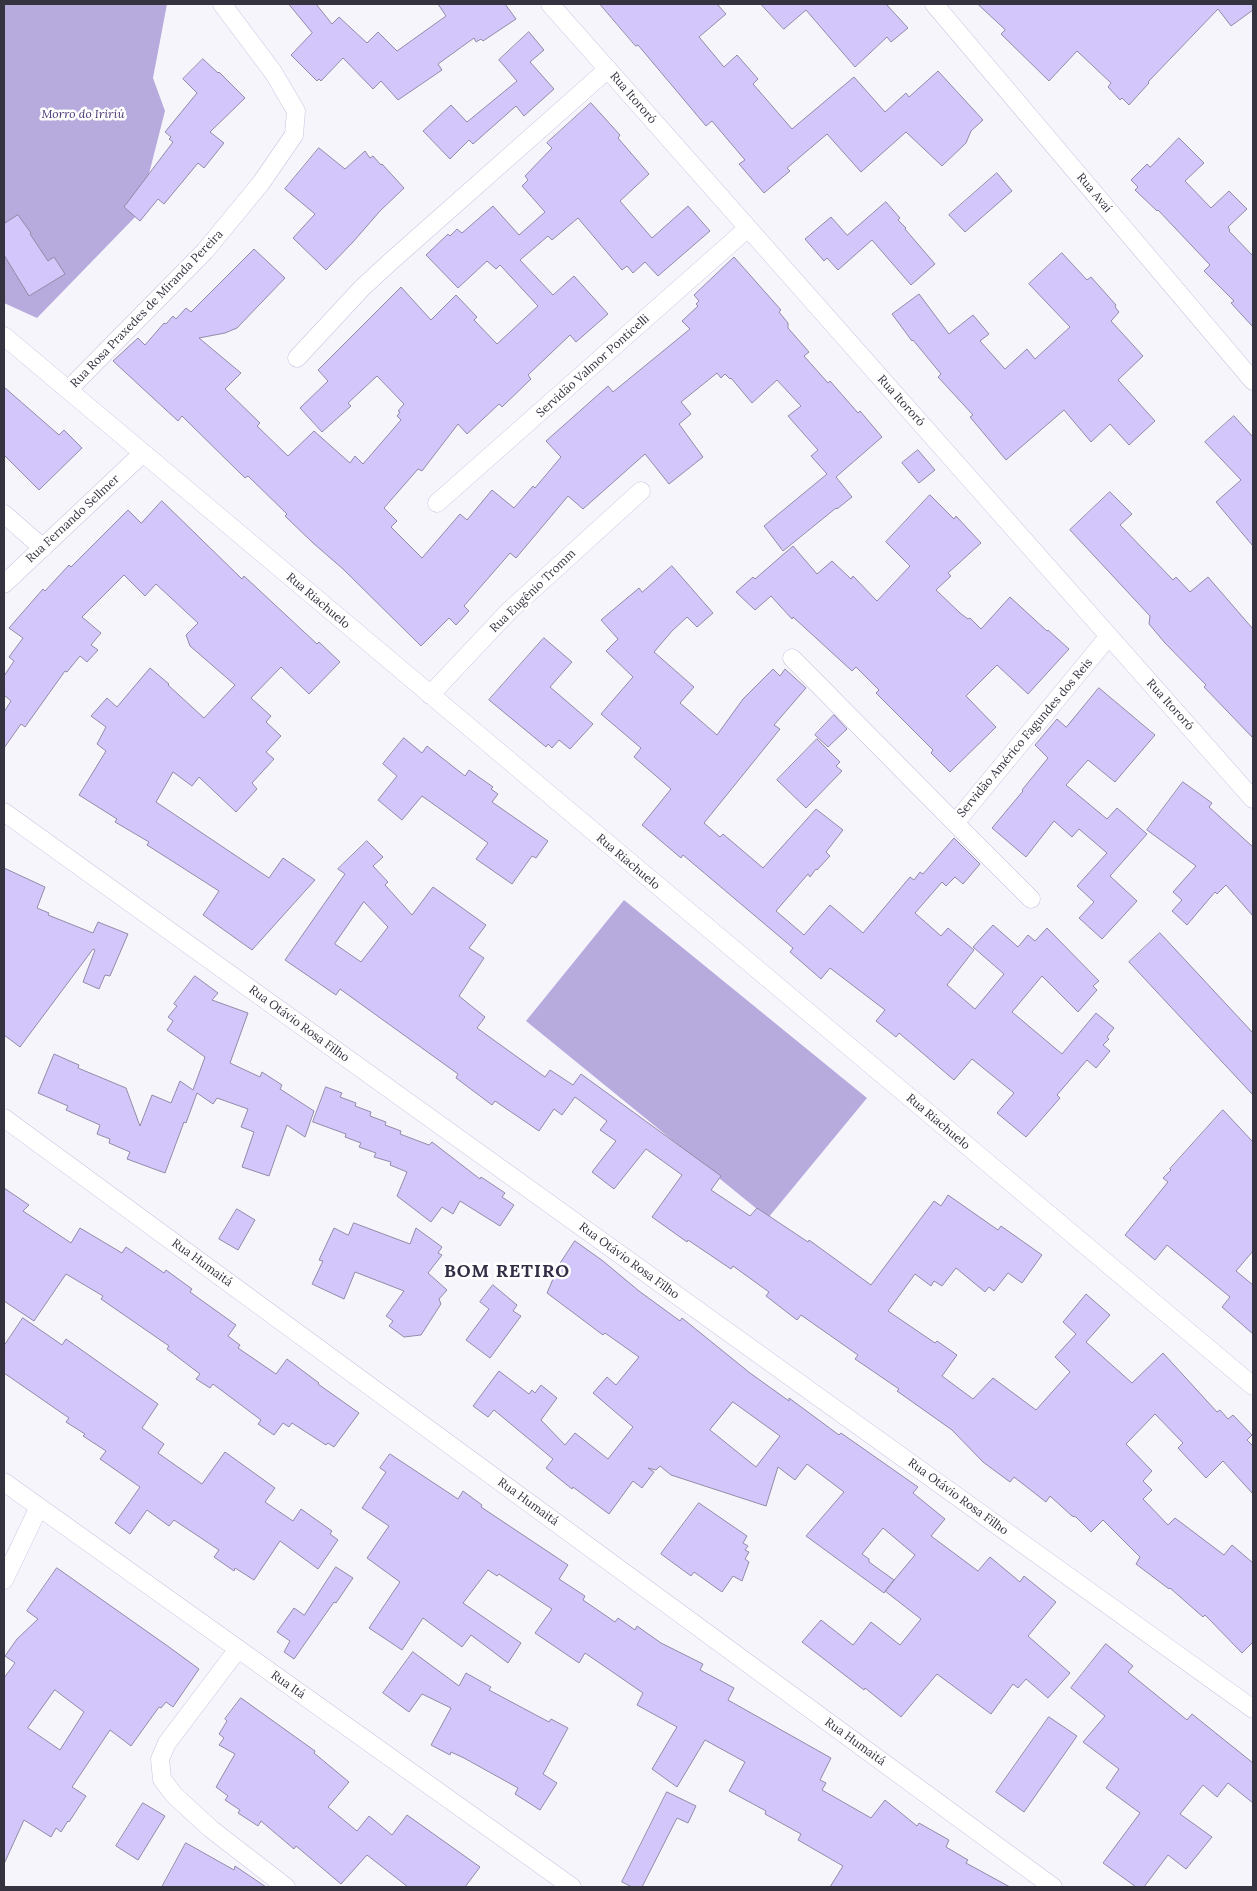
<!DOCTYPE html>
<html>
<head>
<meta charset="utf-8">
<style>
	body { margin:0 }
	#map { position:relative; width:1257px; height:1891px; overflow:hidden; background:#f7f5fc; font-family:Lora,serif }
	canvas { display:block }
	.frame { position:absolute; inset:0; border:5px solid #363340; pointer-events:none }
</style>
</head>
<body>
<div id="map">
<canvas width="1257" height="1891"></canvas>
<div class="frame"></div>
</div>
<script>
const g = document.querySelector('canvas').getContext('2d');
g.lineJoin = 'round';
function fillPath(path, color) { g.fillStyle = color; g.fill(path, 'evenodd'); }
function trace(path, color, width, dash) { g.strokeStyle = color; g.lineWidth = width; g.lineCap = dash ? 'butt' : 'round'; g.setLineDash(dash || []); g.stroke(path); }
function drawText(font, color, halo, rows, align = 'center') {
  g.font = font + ' Lora,serif'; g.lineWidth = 5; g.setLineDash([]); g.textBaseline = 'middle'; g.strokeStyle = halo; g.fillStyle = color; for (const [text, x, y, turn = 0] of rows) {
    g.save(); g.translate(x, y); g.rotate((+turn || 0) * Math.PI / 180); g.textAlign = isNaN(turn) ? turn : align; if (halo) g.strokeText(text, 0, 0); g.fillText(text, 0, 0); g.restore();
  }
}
const forest = new Path2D(`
	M4,4H167L153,78L165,111L139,213L37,318L4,303Z
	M624,900L867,1098L768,1218L526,1021Z`);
const building = new Path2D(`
	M289,4H316L332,24L339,17L367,43L378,32L397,51L446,16L438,4H505L516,19L483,41L481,39L476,42L474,38L438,64L442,70L398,100L381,81L373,89L343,58L321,81L319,79L317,81L291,55L312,33Z
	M600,4H717L726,14L699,37L724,67L737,55L758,79L753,84L792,129L854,77L885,112L906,93L909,97L938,71L983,120L971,131L966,143L942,166L906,132L861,172L827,134L787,168L790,171L764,193L739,164L745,160L712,121L706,126L638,45L636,46Z
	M761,4H886L908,28L891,42L887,37L855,67L806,10L784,29Z
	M978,4H1253V10L1231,26L1218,9L1148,82L1149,83L1129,105L1122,98L1120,100L1108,87L1111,83L1077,51L1049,81L1001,34L1005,30Z
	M529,32L544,50L530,62L554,89L524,116L516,106L473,144L469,140L450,159L423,131L451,105L467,122L517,81L499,60Z
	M203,59L218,73L219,72L245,98L210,132L224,143L204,168L198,163L164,204L158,199L140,221L124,207L173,142L169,139L171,137L165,132L197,93L183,79Z
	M591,103L620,135L618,138L649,174L620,201L652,238L688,206L710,231L658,276L645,262L633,273L627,266L622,270L578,218L552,240L548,236L520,260L553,295L574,276L608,314L576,342L570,335L528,375L531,379L502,407L499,404L467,434L458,424L422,471L418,469L384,508L397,521L391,527L422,558L460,514L467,520L492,490L514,508L533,486L535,488L561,457L546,441L608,386L613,392L690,329L682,321L698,306L696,304L699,301L694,295L734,257L781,310L779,312L788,323V328L809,352L804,356L828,383L830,381L858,413L860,411L882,437L836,477L852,497L837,509L836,508L783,551L764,526L827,474L811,456L818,450L788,416L801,406L777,380L752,403L731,378L730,379L725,374L721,378L717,373L681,402L691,414L679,424L703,457L669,484L645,454L583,509L568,496L516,558L510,553L464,606L469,611L456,625L449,618L421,646L343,569L313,543L285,516L287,514L248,476L245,478L182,416L178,421L113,361L138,338L145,345L164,323L166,324L173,316L176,319L186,308L191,312L254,249L285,278L237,328L225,333L199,338L241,373L225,389L260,423L257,426L288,456L314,431L350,463L355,456L363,464L401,420L397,416L400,412L398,411L404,404L377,376L348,403L351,406L322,432L300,408L328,381L318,370L401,287L431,320L456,295L477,317L474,320L497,344L538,306L500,265L496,269L487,261L458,288L426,255L448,234L450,236L457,229L462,233L493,206L519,235L545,212L522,186L528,180L525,176L552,148L547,143Z
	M1179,138L1204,163L1185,181L1211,208L1229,191L1247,209L1228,227L1230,230L1229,231L1253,256V327L1231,303L1234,301L1204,271L1210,265L1158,210L1157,211L1135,190L1138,187L1131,180L1147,164L1150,167Z
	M319,148L345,169L365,151L370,158L373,156L381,165L382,164L404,188L380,211L353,242L326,270L293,238L315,214L285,189Z
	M997,173L1012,191L965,232L949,215Z
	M886,202L900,218L898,220L906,228L905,229L935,264L911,285L872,240L838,270L827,258L824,261L805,239L831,217L847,235Z
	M18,215L31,233L30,234L48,261L54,257L65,274L29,296L4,255V224Z
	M1062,253L1087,280L1091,277L1116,305L1115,307L1119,312L1111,321L1143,356L1118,380L1155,421L1129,445L1110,424L1091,442L1064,410L1006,460L970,417L973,415L938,377L941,374L913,340L912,341L892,314L919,294L949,334L973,315L989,334L980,341L1005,369L1027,349L1035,359L1070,327L1029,284Z
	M4,387L59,435L64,430L82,448L39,490L4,455Z
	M1234,416L1253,437V546L1216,502L1241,480L1205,442Z
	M918,450L935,470L919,483L902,463Z
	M1110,492L1132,514L1120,525L1173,580L1176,577L1190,592L1208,577L1253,629V738L1204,687L1206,685L1165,643L1149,624L1150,616L1070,530Z
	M930,495L954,519L956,516L981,543L948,573L951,576L936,590L960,613L968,619L970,618L981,629L1010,597L1047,631L1048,630L1069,649L1028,694L997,665L966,696L996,727L950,772L931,753L933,750L876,693L879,690L856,667L852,671L793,617L792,619L771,596L755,610L736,592L753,577L755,579L793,546L817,574L832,561L851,579L853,576L877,601L910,566L886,542Z
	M162,501L242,579L244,576L317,644L319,642L340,662L309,694L281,667L251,698L271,716L266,722L281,736L266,752L274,759L252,783L257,789L236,812L199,777L192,786L173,772L156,802L269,878L283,858L315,880L252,950L203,915L219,891L147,845L149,842L115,822L117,819L79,795L106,751L97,744L106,727L91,716L107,698L117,707L150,668L169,684L168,685L204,718L235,685L190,646L186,635L198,623L156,584L145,596L124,575L82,617L101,633L91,645L98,650L87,662L80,656L67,672L65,671L25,727L21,724L4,748V712L11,701L4,695V676L14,661L9,657L23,638L9,628L43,589L45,591L69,565L71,567L128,510L141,523Z
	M672,566L713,613L697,627L687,617L672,631L654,652L694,687L680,703L717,735L743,699L773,669L780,676L785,669L806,688L774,725L780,729L704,823L720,837L723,834L763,868L816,809L843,830L826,852L830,856L817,870L816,869L810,877L808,874L776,911L804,935L830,905L863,933L910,877L914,880L920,872L923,874L954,838L980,864L963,884L955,877L946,886L942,882L915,913L941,936L948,928L974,950L947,985L975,1009L1004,974L973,947L993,925L1018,947L1028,935L1035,941L1047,928L1099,981L1093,986L1097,990L1078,1012L1042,976L1012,1012L1062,1054L1096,1013L1114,1028L1107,1037L1109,1039L1103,1045L1110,1051L1096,1068L1087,1060L1057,1095L1060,1098L1026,1137L997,1113L1014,1093L972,1059L954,1080L899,1033L896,1037L876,1021L885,1010L830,968L821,979L790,952L793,948L683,855L681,858L642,825L671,789L634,757L641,748L601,714L633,677L606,651L618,639L601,620L639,588L642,592Z
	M544,638L572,662L550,687L593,724L570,749L559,740L552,748L548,744L546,747L489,700Z
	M1099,688L1155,735L1115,782L1088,760L1066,785L1107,819L1117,808L1147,834L1110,876L1137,901L1102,939L1079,918L1094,902L1077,886L1107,853L1079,829L1072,837L1054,821L1026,857L992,828L1023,791L1022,790L1048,758L1035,745L1057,719L1066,727Z
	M834,715L847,729L828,747L815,735Z
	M404,738L422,753L427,746L465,776L469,770L493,787L491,789L498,794L492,802L548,841L536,858L532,856L512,884L476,859L488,843L422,796L402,820L378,800L397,776L383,764Z
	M817,739L840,762L836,766L842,771L806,808L777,780Z
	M1183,782L1212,803L1209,807L1253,847V916L1226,885L1217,894L1215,892L1187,925L1172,911L1182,900L1173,892L1196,866L1147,830Z
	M367,841L383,857L373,866L388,882L385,885L412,915L433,887L486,925L469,948L484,958L459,996L485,1017L477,1028L545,1077L550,1070L573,1085L581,1074L721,1176L711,1190L750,1216L757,1208L808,1242L809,1240L871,1285L934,1201L941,1206L948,1195L998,1230L1001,1226L1042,1255L1022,1283L1008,1273L994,1291L989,1287L985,1292L956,1268L942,1286L934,1281L931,1286L915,1274L888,1311L935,1343L937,1341L957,1355L942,1376L973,1399L993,1378L1036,1410L1070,1372L1055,1357L1076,1334L1063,1322L1086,1294L1110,1315L1086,1342L1132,1383L1163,1353L1217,1412L1220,1410L1228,1419L1233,1415L1252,1435L1247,1440L1253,1446V1494L1223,1461L1206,1478L1178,1448L1183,1443L1155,1414L1126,1444L1152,1471L1143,1481L1152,1490L1143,1499L1168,1525L1175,1518L1224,1555L1232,1545L1253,1563V1642L1242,1653L1205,1615L1203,1617L1170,1588L1169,1589L1136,1564L1140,1557L1103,1520L1091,1532L1076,1517L1072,1516L1050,1496L1046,1502L1014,1477L1010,1482L983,1462L952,1430L897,1391L899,1389L855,1359L858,1355L801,1315L797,1320L766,1296L769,1292L733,1266L731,1269L688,1240L687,1242L652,1217L682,1175L646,1149L614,1189L592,1172L616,1141L600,1130L607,1121L575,1097L562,1115L554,1109L539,1131L495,1101L492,1105L456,1078L458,1074L340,989L336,995L285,960L345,874L338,869ZM364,902L388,927L361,962L335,944Z
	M4,868L45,887L37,908L49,913L48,915L93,933L98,922L128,934L110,976L105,975L99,989L83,982L95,950L93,949L20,1047L4,1035Z
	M1160,933L1253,1033V1095L1129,962Z
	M195,976L218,993L212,1000L248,1013L230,1063L260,1077L262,1072L282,1085L280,1089L314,1111L305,1137L287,1125L269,1176L242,1167L254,1132L241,1127L248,1109L217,1098L213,1104L197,1093L186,1123L184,1122L165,1173L127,1159L130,1152L109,1143L110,1139L97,1134L100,1125L66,1110L68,1106L38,1093L54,1054L79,1065L78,1068L126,1088L140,1126L152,1095L171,1103L180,1081L193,1090L205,1057L167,1030L173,1021L168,1017L177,1006L174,1004Z
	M326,1087L342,1093L340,1097L356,1103L355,1106L371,1112L370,1116L386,1122L385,1125L401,1131L400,1134L429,1145L432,1142L480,1179L481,1177L505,1193L502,1197L514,1205L500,1226L460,1201L453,1214L442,1207L431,1222L397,1196L407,1172L390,1165L391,1162L374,1157L376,1153L359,1147L361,1143L345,1137L346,1134L313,1122Z
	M1223,1110L1253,1142V1251L1236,1271L1253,1285V1334L1222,1307L1230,1297L1167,1245L1155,1260L1125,1235L1168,1182L1163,1178L1171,1170L1170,1169Z
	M4,1188L29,1205L23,1211L71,1243L80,1228L122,1253L126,1247L164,1273L166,1270L192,1289L190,1292L236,1325L228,1336L240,1345L238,1348L276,1374L287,1359L319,1383L318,1384L359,1413L334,1447L328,1443L326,1445L292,1423L289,1427L283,1423L274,1435L258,1424L261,1420L213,1384L210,1388L196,1379L200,1374L167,1349L169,1346L101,1299L103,1296L66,1274L34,1321L4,1301Z
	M237,1209L255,1220L238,1250L219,1239Z
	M354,1223L410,1244L416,1228L442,1247L438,1253L442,1255L428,1273L447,1290L439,1299L441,1304L421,1335L404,1337L389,1326L393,1321L386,1316L404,1291L355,1272L344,1299L312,1284L323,1261L319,1260L334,1228L348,1235Z
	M575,1241L603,1261L639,1291L680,1321L682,1318L750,1373L789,1401V1398L839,1435L841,1433L918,1487L913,1493L945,1519L931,1536L978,1571L990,1557L1020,1582L1024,1576L1056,1602L1028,1636L1070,1673L1048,1698L1026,1679L1018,1688L1013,1684L991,1714L937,1674L901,1717L865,1688L864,1690L802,1642L821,1620L853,1645L871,1622L900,1645L921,1619L885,1591L915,1555L883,1528L862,1554L869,1559V1562L894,1580L884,1593L806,1536L844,1492L807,1464L795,1480L778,1467L766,1506L671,1475L660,1466L656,1470L648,1468L654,1472L642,1488L633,1481L609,1514L573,1487L572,1489L546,1468L553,1459L494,1410L488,1417L473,1406L499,1371L529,1394L532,1390L535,1393L541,1385L557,1398L541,1420L565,1445L575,1433L608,1459L633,1427L593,1393L607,1377L616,1385L639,1357L605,1333L603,1335L547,1293L559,1265ZM733,1402L780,1436L756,1467L710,1430Z
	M493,1285L517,1305L513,1311L521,1316L490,1358L466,1340L489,1309L480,1302Z
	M23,1318L62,1345L66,1339L158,1404L142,1428L164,1444L158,1453L202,1484L225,1452L275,1488L265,1502L293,1521L301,1509L332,1531L330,1534L338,1540L318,1569L280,1541L254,1580L235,1568L234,1571L214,1557L219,1550L174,1520L169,1526L147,1510L130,1534L115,1523L140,1487L100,1459L106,1451L83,1436L85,1434L66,1422L69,1418L4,1373V1346Z
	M390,1454L458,1499L463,1491L482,1505L481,1507L568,1565L559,1579L585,1596L583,1600L615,1622L618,1618L635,1630L637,1626L661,1643L703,1664L700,1670L734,1688L728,1700L831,1758L820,1780L826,1783L822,1790L871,1818L885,1800L917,1826L919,1823L949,1840L946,1847L968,1860L966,1863L1010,1887H830L843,1866L798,1840L801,1834L765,1814L766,1811L729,1791L745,1762L705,1740L677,1787L652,1769L677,1727L637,1705L643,1693L585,1653L579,1663L535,1633L552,1609L499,1574L497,1576L488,1570L463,1603L521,1643L508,1663L471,1635L462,1647L423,1618L402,1650L369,1628L400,1582L367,1558L389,1526L362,1508L386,1472L380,1468Z
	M699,1503L747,1536L743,1543L748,1546L745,1550L749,1552L745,1559L749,1562L742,1581L733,1576L722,1592L694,1572L691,1576L661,1554Z
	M336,1567L353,1578L336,1603L334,1602L294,1659L284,1652L290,1641L277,1632L294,1608L304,1615Z
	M57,1568L169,1647L199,1669L173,1707L166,1702L161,1708L159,1707L131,1746L110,1730L72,1787L86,1796L69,1822L68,1821L61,1832L56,1828L51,1837L24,1820L4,1864V1678L15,1663L5,1656L17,1639L38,1619L27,1611ZM55,1690L84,1712L60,1750L28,1728Z
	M1106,1644L1133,1666L1128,1672L1187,1720L1192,1714L1253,1763V1803L1228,1783L1217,1797L1203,1785L1180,1814L1212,1837L1186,1869L1168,1855L1144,1887H1136L1103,1863L1140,1813L1106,1788L1119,1769L1083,1742L1105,1716L1071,1688Z
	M413,1652L459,1686L466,1673L491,1687L489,1690L549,1722L551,1719L568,1728L543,1774L557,1783L540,1810L515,1794L518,1788L464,1758L451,1752L450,1755L431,1745L451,1708L422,1694L409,1712L383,1693Z
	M241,1698L315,1751L314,1753L349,1782L328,1807L357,1831L369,1816L392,1835L407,1815L480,1867L465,1887H408L367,1855L341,1884L296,1846L294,1849L261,1821L258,1826L238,1813L240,1810L225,1800L228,1796L216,1787L235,1754L219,1745L224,1738L219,1734L227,1721L225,1719Z
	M1049,1717L1077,1736L1024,1812L996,1792Z
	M667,1792L696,1806L688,1823L677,1818L642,1887H632L622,1882Z
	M143,1803L165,1816L138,1860L116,1846Z
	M186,1843L234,1870L235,1866L266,1887H162Z`);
const minor = new Path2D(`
	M550,4L1253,799
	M934,4L1253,381
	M4,336L1253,1386
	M297,358L362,288L389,263L608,69
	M68,390L205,251L261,183L294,135L296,111L273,72L222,4
	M437,503L748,228
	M4,514L43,548
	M4,584L143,453
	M792,658L955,823L1109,636
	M430,695L509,611L641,491
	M4,812L1253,1709
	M955,823L1031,899
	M4,1118L1053,1887
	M4,1482L572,1887
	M4,1580L39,1507
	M238,1649L167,1743L160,1759L162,1779L174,1795L211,1829L286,1887`);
const streetNames = [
	["Rua Itororó",633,98,49],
	["Rua Avaí",1094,193,50],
	["Rua Rosa Praxedes de Miranda Pereira",147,309,-46],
	["Servidão Valmor Ponticelli",593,366,-42],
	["Rua Itororó",901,401,48],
	["Rua Fernando Sellmer",73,519,-43],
	["Rua Eugênio Tromm",533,591,-44],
	["Rua Riachuelo",318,601,40],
	["Rua Itororó",1170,705,48],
	["Servidão Américo Fagundes dos Reis",1025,738,-50],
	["Rua Riachuelo",628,862,40],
	["Rua Otávio Rosa Filho",299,1024,36],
	["Rua Riachuelo",938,1122,40],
	["Rua Otávio Rosa Filho",629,1261,36],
	["Rua Humaitá",202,1263,36],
	["Rua Otávio Rosa Filho",958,1497,36],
	["Rua Humaitá",528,1502,36],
	["Rua Itá",288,1685,35],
	["Rua Humaitá",855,1742,36]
];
const parkNames = [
	["Morro do Iririú",83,115]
];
const districtNames = [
	["BOM RETIRO",507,1272]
];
fillPath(forest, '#b7abde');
fillPath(building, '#d2c6fa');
trace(building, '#928ba8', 1);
trace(minor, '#c9c2e1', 19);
trace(minor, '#fff', 18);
drawText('12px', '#363340', '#fff', streetNames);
drawText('italic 12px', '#4a3775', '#fff', parkNames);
g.letterSpacing = '1px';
drawText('bold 18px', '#332d45', '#fff', districtNames);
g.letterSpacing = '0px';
</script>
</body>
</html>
